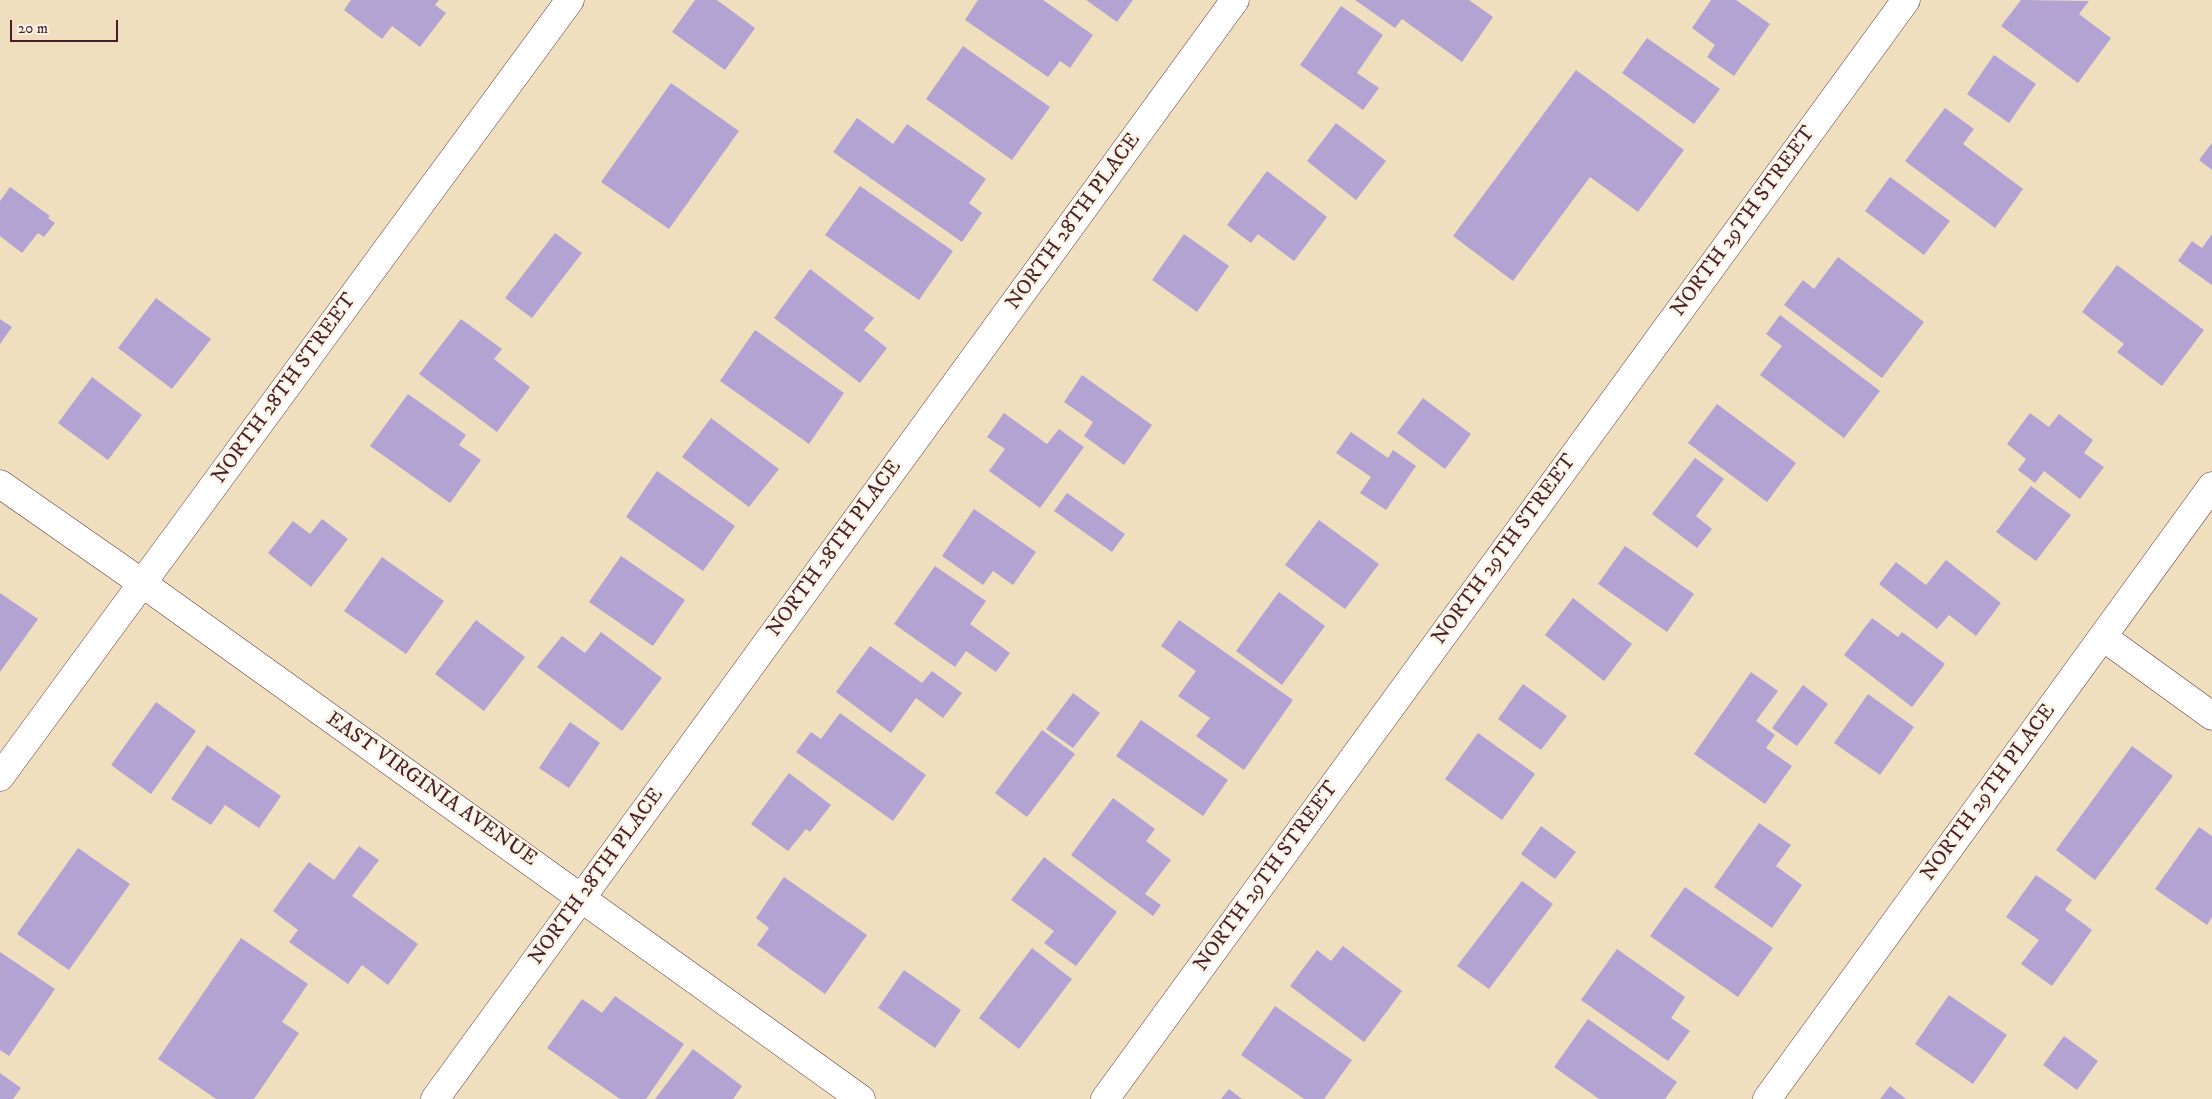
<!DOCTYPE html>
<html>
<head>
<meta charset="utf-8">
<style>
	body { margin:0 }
	#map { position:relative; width:2212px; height:1099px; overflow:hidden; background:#efdfbf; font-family:"IM FELL DW Pica",serif }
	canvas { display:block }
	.scale { position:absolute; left:10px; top:20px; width:108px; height:22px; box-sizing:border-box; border:2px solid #4a1f2b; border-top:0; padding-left:6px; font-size:15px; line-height:18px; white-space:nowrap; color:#4a1f2b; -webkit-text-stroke:4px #fcf5e5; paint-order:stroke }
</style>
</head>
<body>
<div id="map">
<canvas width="2212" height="1099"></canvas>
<div class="scale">20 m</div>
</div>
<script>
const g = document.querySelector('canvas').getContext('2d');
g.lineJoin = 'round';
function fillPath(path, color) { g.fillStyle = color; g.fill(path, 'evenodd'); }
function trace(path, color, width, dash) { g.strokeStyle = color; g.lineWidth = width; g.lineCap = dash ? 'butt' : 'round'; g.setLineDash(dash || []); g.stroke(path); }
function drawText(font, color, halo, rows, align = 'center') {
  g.font = font + ' "IM FELL DW Pica",serif'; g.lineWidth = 5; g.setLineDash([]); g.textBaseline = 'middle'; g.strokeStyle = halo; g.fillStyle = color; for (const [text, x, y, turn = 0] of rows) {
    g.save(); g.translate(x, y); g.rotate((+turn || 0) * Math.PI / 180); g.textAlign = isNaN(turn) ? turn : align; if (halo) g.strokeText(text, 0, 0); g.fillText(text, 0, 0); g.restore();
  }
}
const building = new Path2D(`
	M351,0H439L435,5L446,13L420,47L392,26L382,39L344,10Z
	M695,0H717L755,28L725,70L672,32Z
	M978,0H1043L1093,35L1070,68L1060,61L1048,77L965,20Z
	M1086,0H1133L1117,22Z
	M1355,0H1469L1493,17L1462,62L1402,19L1395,28Z
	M1711,0H1736L1770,24L1734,76L1707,57L1715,45L1692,28Z
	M2021,0L2089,1L2079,14L2111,38L2078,83L2001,26Z
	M1341,6L1383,35L1357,73L1379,88L1363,110L1300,65Z
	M1647,38L1720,89L1694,124L1622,73Z
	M963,46L1050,107L1012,160L926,99Z
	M1994,55L2036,84L2009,123L1967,94Z
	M1576,70L1684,150L1638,212L1590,177L1513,281L1453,236Z
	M671,83L739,131L669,229L601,182Z
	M1945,108L1974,129L1963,144L2023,189L1995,228L1905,161Z
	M857,118L893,144L907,124L986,179L969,203L982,213L962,242L833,152Z
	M1336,123L1386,161L1356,200L1307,161Z
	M2212,143V170L2199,160Z
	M1267,171L1327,217L1294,261L1258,234L1251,243L1227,225Z
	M1890,177L1950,221L1924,255L1865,211Z
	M860,186L953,251L919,300L825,235Z
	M10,187L50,216L48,218L55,223L44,237L38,233L22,253L0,236V201Z
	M555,233L582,253L532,318L505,298Z
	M1184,234L1229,266L1197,312L1152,280Z
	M2212,234V285L2178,261L2192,241L2202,248Z
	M1838,257L1924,322L1882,378L1784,305L1803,280L1814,289Z
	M2117,265L2204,330L2162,386L2117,352L2124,344L2082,312Z
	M810,269L874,318L864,330L887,348L860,383L774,318Z
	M156,298L211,339L172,389L118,348Z
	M1780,315L1880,391L1844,438L1760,375L1782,346L1766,334Z
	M0,319L12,327L0,344Z
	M461,319L502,349L494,359L530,387L497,432L419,374Z
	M755,330L844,393L809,444L720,381Z
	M1082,375L1152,425L1124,465L1084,436L1093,422L1064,402Z
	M92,377L142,415L108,460L58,423Z
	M408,394L466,435L459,445L481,460L450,503L370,446Z
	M1423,398L1471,434L1445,469L1397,433Z
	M1717,404L1796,463L1767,502L1688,443Z
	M1004,413L1047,444L1059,429L1084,447L1040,508L989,471L1005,449L987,437Z
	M2030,413L2049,427L2059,414L2093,440L2084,453L2104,467L2080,499L2044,471L2035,483L2018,470L2026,459L2007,444Z
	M711,418L779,469L749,507L682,457Z
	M1351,432L1388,458L1393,450L1416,466L1386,510L1360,493L1371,477L1336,453Z
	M1695,458L1724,479L1696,516L1712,529L1697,548L1652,514Z
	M657,471L735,526L703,571L626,517Z
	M2031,486L2071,515L2036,561L1996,532Z
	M1067,493L1125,534L1112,552L1054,511Z
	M974,509L1036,552L1013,585L993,571L983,585L942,556Z
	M322,519L348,539L311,587L268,553L293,521L310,534Z
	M1319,520L1379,564L1345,609L1285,565Z
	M1625,546L1694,594L1667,632L1598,584Z
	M621,556L685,600L653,646L589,602Z
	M382,557L444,601L406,654L344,611Z
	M1946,560L2001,603L1976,636L1949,615L1937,629L1879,584L1896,562L1926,585Z
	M935,566L986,601L970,624L1010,653L996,672L966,651L955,667L894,624Z
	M1279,592L1325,626L1282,685L1236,651Z
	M0,593L38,619L0,672Z
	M1573,598L1632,644L1604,681L1545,635Z
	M1872,618L1898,637L1902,632L1945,664L1912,707L1844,655Z
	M476,620L525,657L484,711L435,674Z
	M1179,620L1293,700L1244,770L1196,736L1210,718L1178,696L1196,671L1161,646Z
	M601,632L662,678L622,731L537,667L562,636L585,653Z
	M870,646L922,683L932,671L962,693L943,718L916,698L891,733L836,692Z
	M1751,672L1778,691L1756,721L1775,735L1766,748L1792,766L1765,804L1694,754Z
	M1523,684L1567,716L1541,750L1498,719Z
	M1803,685L1828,704L1797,746L1772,728Z
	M1073,693L1100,713L1073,748L1046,729Z
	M1868,694L1914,727L1880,775L1834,743Z
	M156,702L196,731L151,794L111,765Z
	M840,713L926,775L893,821L796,752L811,732L821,739Z
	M1141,720L1228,780L1203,816L1116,756Z
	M570,722L600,743L569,788L539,768Z
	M1042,730L1075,754L1027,817L995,793Z
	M1478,733L1535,774L1502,820L1445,779Z
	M207,745L281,796L259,828L225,805L211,825L171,799Z
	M2132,746L2173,776L2095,880L2056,850Z
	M789,773L831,805L810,832L806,829L788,851L751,824Z
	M1113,798L1155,829L1146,841L1171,860L1145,894L1161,905L1153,916L1071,855Z
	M1759,823L1791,845L1776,866L1802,885L1772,928L1714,887Z
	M1541,826L1576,852L1555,879L1521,854Z
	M2199,827L2212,836V917L2207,925L2155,889Z
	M359,846L379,860L352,896L418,944L388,985L362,965L348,984L289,942L298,930L273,911L309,862L334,880Z
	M78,848L130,884L69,970L17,934Z
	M1044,857L1117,912L1076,966L1044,943L1054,931L1011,900Z
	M2036,875L2072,900L2065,910L2092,930L2052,986L2021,964L2039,940L2006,917Z
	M784,877L867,935L825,994L757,945L769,928L756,918Z
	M1522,881L1553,904L1489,989L1457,966Z
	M1685,887L1773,948L1738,997L1650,936Z
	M241,938L308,984L282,1022L299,1033L254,1099H216L158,1059Z
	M1343,946L1402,991L1364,1042L1290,986L1317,950L1331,961Z
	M1032,948L1072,979L1019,1049L979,1018Z
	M1617,949L1685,997L1671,1018L1690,1031L1668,1061L1581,1000Z
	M0,952L55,989L9,1056L0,1050Z
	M904,970L961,1010L935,1048L878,1008Z
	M1949,995L2007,1035L1973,1084L1915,1044Z
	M615,996L684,1044L646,1099H620L547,1048L582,999L602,1013Z
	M1275,1006L1352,1060L1324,1099H1304L1241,1055Z
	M1588,1019L1677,1082L1665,1099H1599L1554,1067Z
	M2064,1036L2098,1061L2077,1090L2043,1065Z
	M693,1049L742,1086L733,1099H655Z
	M0,1073L21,1088L13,1099H0Z
	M1890,1086L1906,1099H1880Z
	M1229,1089L1242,1099H1221Z`);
const street = new Path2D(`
	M0,484L142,583L861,1099
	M2103,637L2212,716
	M0,777L570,0
	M435,1099L1235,0
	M1105,1099L1906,0
	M1767,1099L2212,486`);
const streetNames = [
	["NORTH 28TH PLACE",1074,222,-54],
	["NORTH 29TH STREET",1744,222,-54],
	["NORTH 28TH STREET",285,389,-54],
	["NORTH 28TH PLACE",835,549,-54],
	["NORTH 29TH STREET",1505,550,-54],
	["EAST VIRGINIA AVENUE",431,790,35],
	["NORTH 29TH PLACE",1989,793,-54],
	["NORTH 28TH PLACE",597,877,-54],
	["NORTH 29TH STREET",1267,877,-54]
];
fillPath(building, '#b3a3d3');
trace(street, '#633c41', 29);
trace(street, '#fff', 28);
drawText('21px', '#4a1f2b', '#fcf5e5', streetNames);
</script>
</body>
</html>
